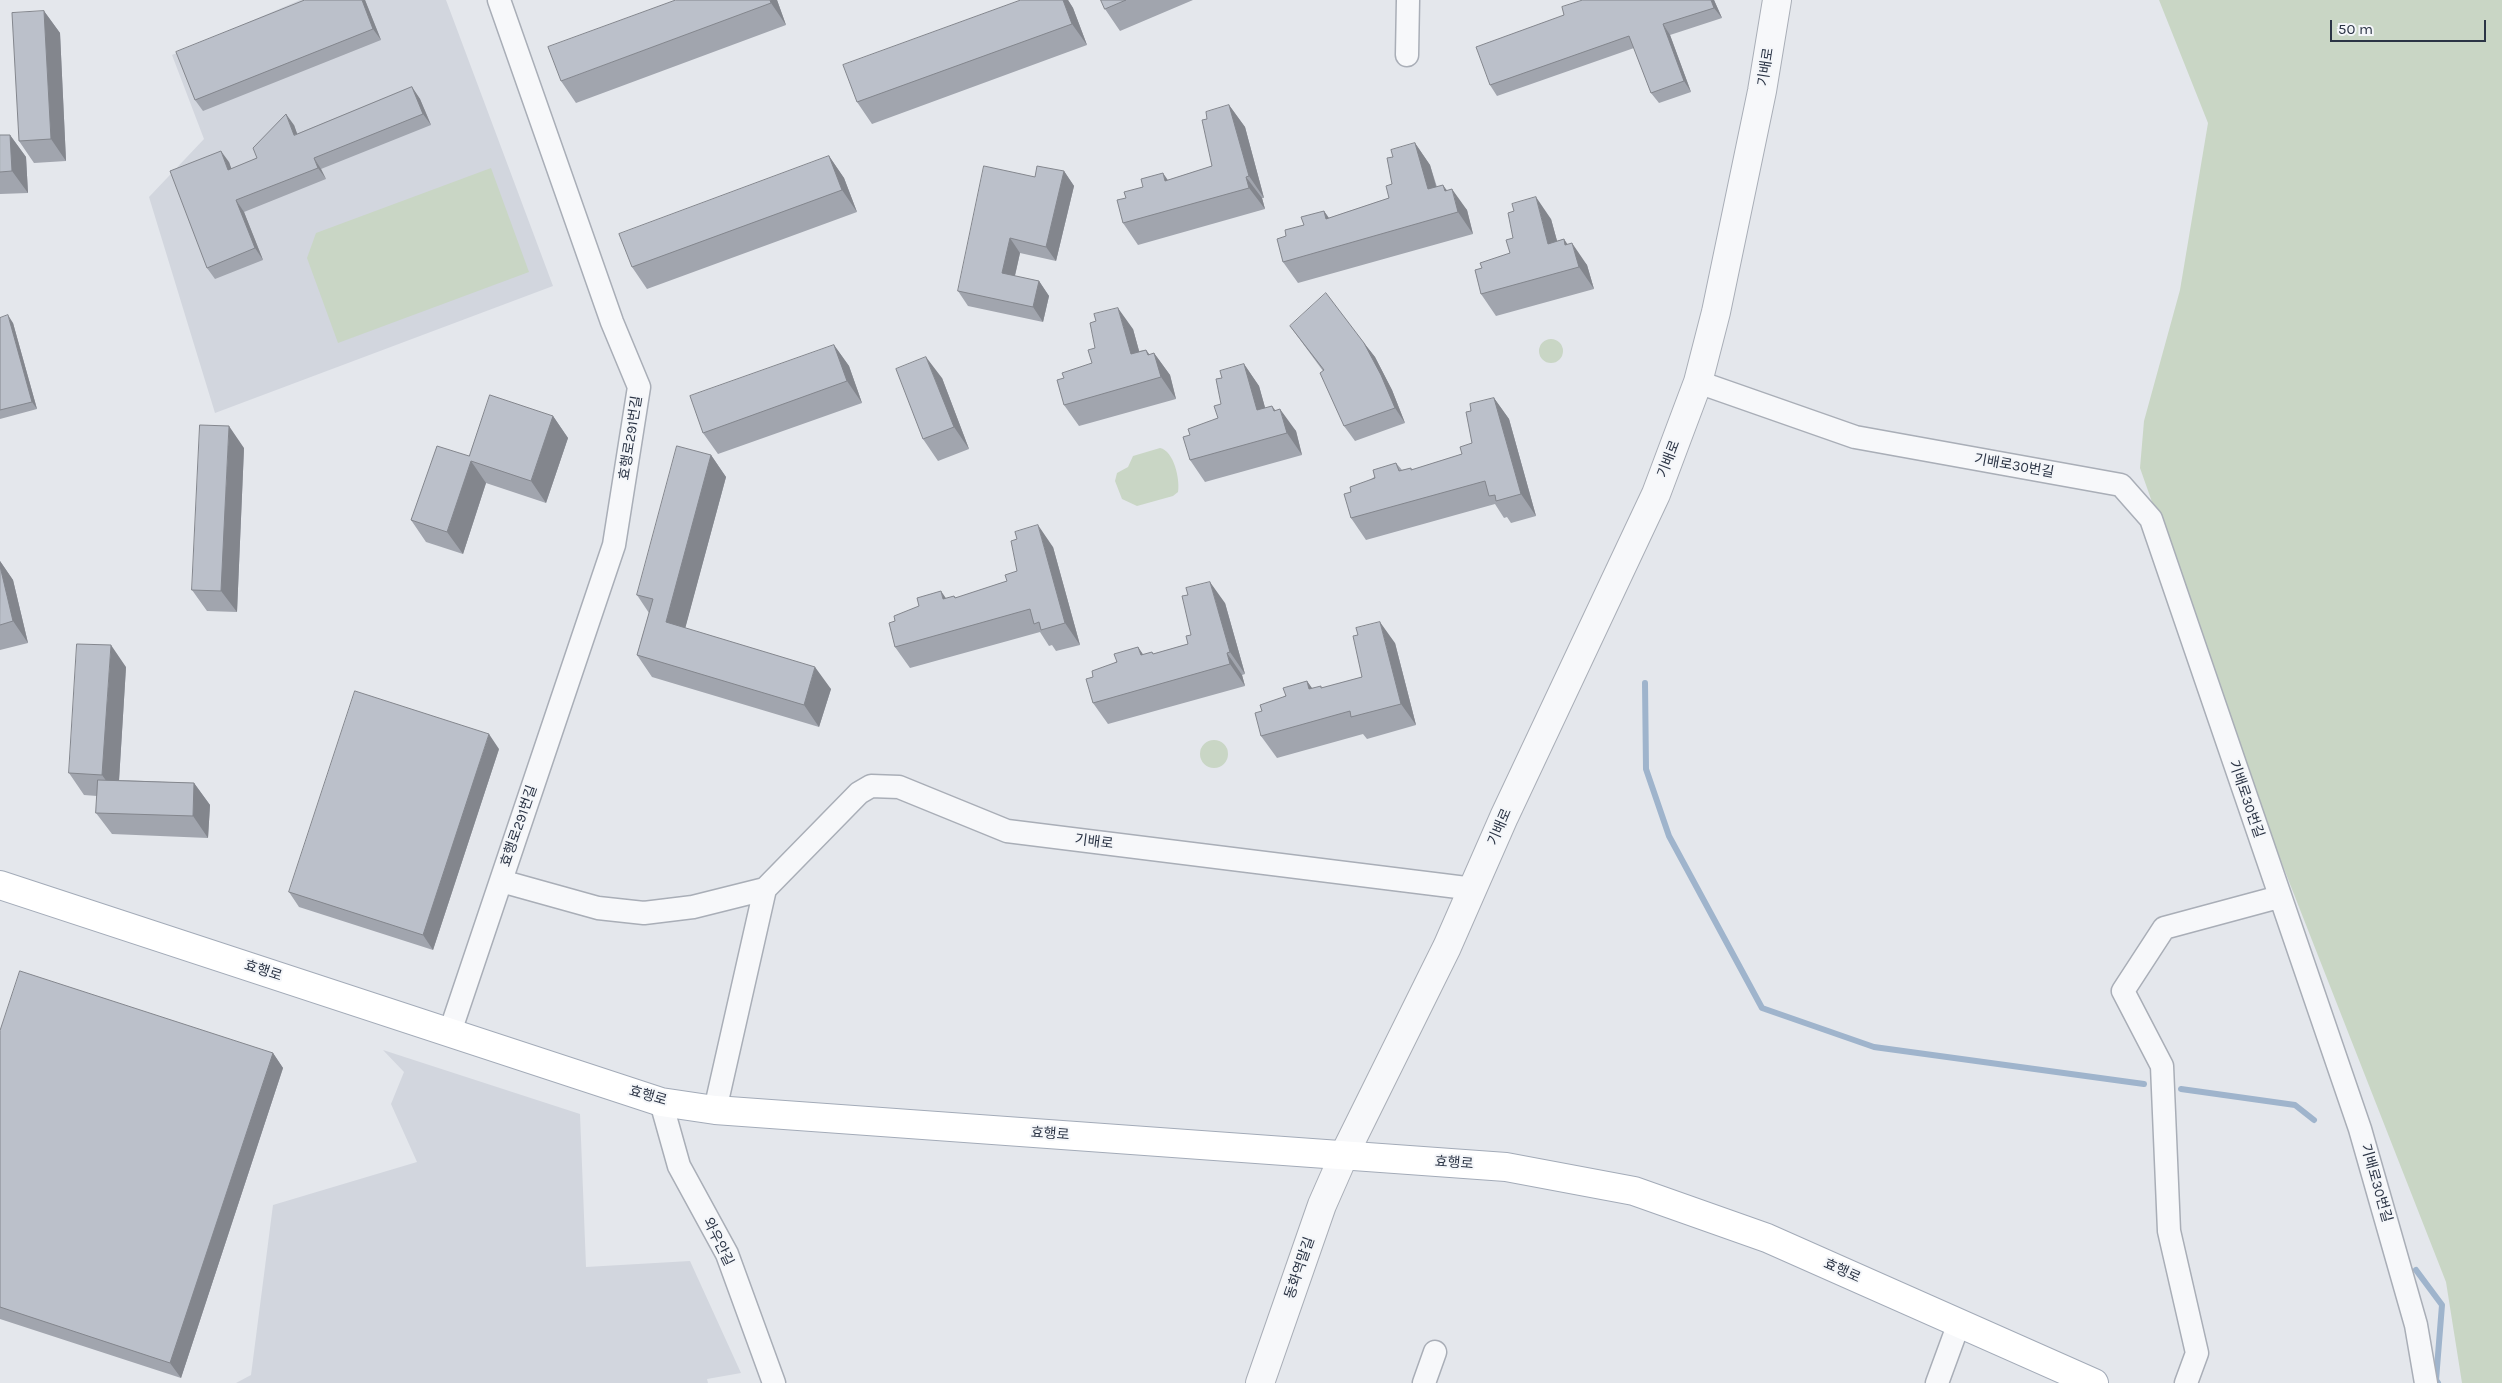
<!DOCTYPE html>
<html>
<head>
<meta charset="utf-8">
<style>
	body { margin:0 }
	#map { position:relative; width:2502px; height:1383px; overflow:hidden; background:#e4e7ec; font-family:Karla,sans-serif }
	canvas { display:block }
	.scale { position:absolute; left:2330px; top:20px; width:156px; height:22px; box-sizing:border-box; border:2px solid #2b3445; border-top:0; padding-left:6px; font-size:15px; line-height:18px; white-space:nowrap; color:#2b3445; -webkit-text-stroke:4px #f4f6f9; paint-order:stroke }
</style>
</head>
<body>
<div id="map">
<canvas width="2502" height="1383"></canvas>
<div class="scale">50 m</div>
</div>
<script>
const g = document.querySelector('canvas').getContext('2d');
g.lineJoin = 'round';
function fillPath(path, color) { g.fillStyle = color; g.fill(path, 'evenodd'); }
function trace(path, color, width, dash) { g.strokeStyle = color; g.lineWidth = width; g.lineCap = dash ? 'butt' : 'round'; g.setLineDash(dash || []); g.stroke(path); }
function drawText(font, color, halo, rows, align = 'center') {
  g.font = font + ' Karla,"Noto Sans KR",sans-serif'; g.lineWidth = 4; g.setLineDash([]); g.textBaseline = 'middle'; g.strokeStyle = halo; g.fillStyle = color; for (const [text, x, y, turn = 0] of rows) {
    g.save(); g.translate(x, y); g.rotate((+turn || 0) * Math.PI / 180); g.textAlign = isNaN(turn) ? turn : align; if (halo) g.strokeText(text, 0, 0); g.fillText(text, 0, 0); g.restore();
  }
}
const built = new Path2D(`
	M300,0H446L553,286L215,413L149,197L204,139L172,55Z
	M383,1050L580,1114L586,1267L690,1261L741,1373L707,1379L708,1383H236L251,1375L273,1205L417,1162L391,1104L404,1072Z`);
const green = new Path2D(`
	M2159,0H2502V1383H2462L2446,1282L2259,805L2140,468L2144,421L2180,290L2208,123Z
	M491,168L529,272L338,343L307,258L316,233Z
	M1539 351a12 12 0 1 1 24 0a12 12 0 1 1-24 0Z
	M1160,448C1174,451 1180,479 1178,492L1173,496L1137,506L1122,499L1115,481L1117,473L1128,467L1133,456Z
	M1200 754a14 14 0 1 1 28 0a14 14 0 1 1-28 0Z`);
const stream = new Path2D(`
	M1645,683L1646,769L1669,836L1762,1008L1874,1047L2144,1084
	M2181,1089L2295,1105L2314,1120
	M2416,1270L2442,1305L2436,1380L2438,1383`);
const minor = new Path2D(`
	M1407,55L1408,0
	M1698,382L1855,437L2121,485L2151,519L2360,1129L2416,1325L2426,1383
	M501,881L598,908L644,913L693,907L765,889L859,793L871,786L899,787L1007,831L1474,889
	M450,1032L614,545L639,387L612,322L499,0
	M661,1102L679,1166L727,1254L774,1383
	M715,1110L765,889
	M1424,1383L1435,1352
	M1937,1383L1959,1323
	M2186,1383L2197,1353L2169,1231L2162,1066L2123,991L2164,928L2279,897`);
const tertiary = new Path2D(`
	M1260,1383L1322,1205L1344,1155L1447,947L1504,817L1656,494L1698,382L1716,312L1762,91L1777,0`);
const primary = new Path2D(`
	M0,885L661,1102L715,1110L1506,1167L1634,1191L1767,1238L2094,1383`);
const wall = new Path2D(`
	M365,0L381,40L203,111L195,100Z
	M777,0L786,25L576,103L561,81Z
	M1021,0H1068L1073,8L1087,45L872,124L857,102Z
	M1101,0H1193L1120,31L1105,9Z
	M1583,0H1714L1722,18L1670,35L1691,92L1659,103L1651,93L1634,48L1497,96L1490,85L1564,15Z
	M44,11L60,33L66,161L34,163L19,141Z
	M412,87L420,99L431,125L321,169L326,179L244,212L263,260L215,279L207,268L229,162L231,169L257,158L294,125L297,134Z
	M1229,105L1245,127L1264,198H1262L1265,209L1138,245L1123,223L1126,198L1168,180L1212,166L1207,119Z
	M0,135H10L26,157L28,193L0,194Z
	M1415,143L1430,165L1437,187L1447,190L1467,210L1473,234L1298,283L1283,262L1286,236L1304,225L1324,211L1329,218L1389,198L1392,184L1393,157Z
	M829,156L844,178L857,212L647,289L632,267Z
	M1064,171L1074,186L1056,261L1020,253L1015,276L1039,281L1049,296L1043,322L968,306L958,291L1035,177Z
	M1551,219L1557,241L1564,239L1567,245L1587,265L1594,289L1496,316L1481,294L1482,268L1510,253Z
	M0,318L13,323L37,409L0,419Z
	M1290,326L1364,343L1375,357L1392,390L1405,423L1355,441L1344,426L1323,371Z
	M1133,329L1139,351L1146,350L1150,355L1154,353L1170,375L1176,399L1079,426L1064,405V378L1092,363L1095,348Z
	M834,345L849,366L862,403L718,454L703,433Z
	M1244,364L1259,386L1265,408L1276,410L1296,431L1302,455L1205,482L1190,460V435L1218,418L1221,404L1222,378Z
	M942,378L969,449L938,461L923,439Z
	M1494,398L1509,419L1536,516L1511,523L1507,517L1504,518L1495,504L1366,540L1351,518V492L1396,463L1402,470L1411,468L1412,470L1462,454L1472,443L1471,411Z
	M553,416L568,438L546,503L486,483L463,554L426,542L411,520L469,456Z
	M244,448L237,612L207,611L192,590Z
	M711,455L726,477L685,628L831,689L819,727L652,677L637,655L649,613L637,595Z
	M1053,547L1080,645L1056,651L1052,645L1049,646L1040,632L910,668L895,647V621L946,599L954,596L956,598L1007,581L1017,571Z
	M0,561L13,580L28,643L0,650Z
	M1225,603L1245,674L1242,675L1245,686L1108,724L1093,703V677L1138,647L1143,655L1152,652L1153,654L1188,644L1191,635Z
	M1395,643L1416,725L1367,739L1363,734L1277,758L1261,736L1262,711L1307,681L1312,688H1322L1362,677Z
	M126,667L119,780L194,783L210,805L208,838L112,834L96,813L97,796L84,795L69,773Z
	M499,749L433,950L299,907L289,892Z
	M0,1031L273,1053L283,1068L181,1378L0,1319Z`);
const shadedWall = new Path2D(`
	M362,0H365L381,40L373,29Z
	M770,0H777L786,25L771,3Z
	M1063,0H1068L1073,8L1087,45L1072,24Z
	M1711,0H1714L1722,18L1714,8Z
	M44,11L60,33L66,161L51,139Z
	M1663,24L1670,35L1691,92L1684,81Z
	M412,87L420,99L431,125L423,114Z
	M1229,105L1245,127L1264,198L1249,176Z
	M286,114L294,125L302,147L294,135Z
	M10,135L26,157L28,193L12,171Z
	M1415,143L1430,165L1443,211L1428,189Z
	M221,151L229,162L236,181L228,170Z
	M829,156L844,178L857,212L842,190Z
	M314,158L321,169L326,179L318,168Z
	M1064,171L1074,186L1056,261L1046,247Z
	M1163,173L1178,195L1165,181Z
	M1246,177L1262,198L1265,209L1249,188Z
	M1443,185L1456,203L1452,189L1467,210L1473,234L1458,212L1445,191Z
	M1536,197L1551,219L1564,266L1548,244Z
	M236,200L244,212L263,260L255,248Z
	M1324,211L1339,233L1326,219Z
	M1010,238L1020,253L1012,288L1002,273Z
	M1564,239L1576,257L1572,243L1587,265L1594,289L1579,267L1565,245Z
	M1039,281L1049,296L1043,322L1033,307Z
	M1118,308L1133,329L1146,376L1131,354Z
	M8,315L13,323L37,409L32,402Z
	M1364,343L1375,357L1392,390L1405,423L1395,408Z
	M834,345L849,366L862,403L847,381Z
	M1146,350L1158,367L1154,353L1170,375L1176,399L1161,377L1148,355Z
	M926,357L942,378L969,449L954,427Z
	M1244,364L1259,386L1272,432L1257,410Z
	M1494,398L1509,419L1536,516L1521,494Z
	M1272,406L1284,422L1280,409L1296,431L1302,455L1287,433L1274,411Z
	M553,416L568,438L546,503L531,481Z
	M229,426L244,448L237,612L221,591Z
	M711,455L726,477L681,644L666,622Z
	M471,461L486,483L463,554L447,532Z
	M1038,525L1053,547L1080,645L1065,623Z
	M0,561L13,580L28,643L13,621L0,566Z
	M1210,582L1225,603L1245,674L1230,652Z
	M941,591L956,613L943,599Z
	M1380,622L1395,643L1416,725L1401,704Z
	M111,645L126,667L118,797L102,775Z
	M1138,647L1153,669L1141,655Z
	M1227,653L1242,675L1245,686L1230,664Z
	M815,667L831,689L819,727L804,705Z
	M1307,681L1322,703L1309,689Z
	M489,734L499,749L433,950L423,935Z
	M194,783L210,805L208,838L193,816Z
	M273,1053L283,1068L181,1378L170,1363Z`);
const building = new Path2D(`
	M305,0H362L373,29L195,100L176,52Z
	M676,0H770L771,3L561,81L548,47Z
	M1021,0H1063L1072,24L857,102L843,65Z
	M1101,0H1126L1105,9Z
	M1583,0H1711L1714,8L1663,24L1684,81L1651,93L1629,36L1490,85L1476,47L1564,15L1562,7Z
	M44,11L51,139L19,141L12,13Z
	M412,87L423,114L314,158L318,168L236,200L255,248L207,268L170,171L221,151L228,170L257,158L253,148L286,114L294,135Z
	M1229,105L1249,176L1246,177L1249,188L1123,223L1117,200L1126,198L1124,192L1143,187L1141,179L1163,173L1165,181L1212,166L1202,120L1207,119L1206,112Z
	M0,135H10L12,171L0,172Z
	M1415,143L1428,189L1443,185L1445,191L1452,189L1458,212L1283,262L1277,239L1286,236L1285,230L1304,225L1301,217L1324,211L1326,219L1389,198L1386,186L1392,184L1387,158L1393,157L1391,150Z
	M829,156L842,190L632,267L619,234Z
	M984,166L1035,177L1037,166L1064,171L1046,247L1010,238L1002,273L1039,281L1033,307L958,291Z
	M1536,197L1548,244L1564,239L1565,245L1572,243L1579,267L1481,294L1475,270L1482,268L1480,263L1510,253L1506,240L1513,238L1508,213L1514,211L1512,204Z
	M1326,293L1364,343L1381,375L1395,408L1344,426L1320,373L1324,370L1290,326Z
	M1118,308L1131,354L1146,350L1148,355L1154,353L1161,377L1064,405L1057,380L1064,378L1062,373L1092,363L1088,350L1095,348L1090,323L1096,321L1094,314Z
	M8,315L32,402L0,410V318Z
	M834,345L847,381L703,433L690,396Z
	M926,357L954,427L923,439L896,369Z
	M1244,364L1257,410L1272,406L1274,411L1280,409L1287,433L1190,460L1183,437L1190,435L1188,429L1218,418L1214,406L1221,404L1216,379L1222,378L1220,371Z
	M490,395L553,416L531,481L471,461L447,532L411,520L437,446L469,456Z
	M1494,398L1521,494L1496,501L1495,495L1489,496L1485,481L1351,518L1344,494L1351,492L1350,487L1375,478L1373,470L1396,463L1399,471L1411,468V470L1462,454L1460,447L1472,443L1466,412L1471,411L1470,404Z
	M200,425L229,426L221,591L192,590Z
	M677,446L711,455L666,622L815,667L804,705L637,655L653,599L637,595Z
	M1038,525L1065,623L1041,630L1039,622L1034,624L1030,609L895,647L889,623L895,621L894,616L919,606L917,598L941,591L943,599L954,596L955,598L1007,581L1005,575L1017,571L1011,541L1017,539L1015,532Z
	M0,566L13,621L0,625Z
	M1210,582L1230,652L1227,653L1230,664L1093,703L1086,679L1093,677L1092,671L1117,662L1114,654L1138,647L1141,655L1152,652L1153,654L1188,644L1186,636L1191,635L1182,596L1188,595L1186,588Z
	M1380,622L1401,704L1351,717L1350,711L1261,736L1255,713L1262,711L1260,705L1286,696L1283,688L1307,681L1309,689L1321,686V688L1362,677L1353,636L1358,635L1356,628Z
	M77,644L111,645L102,775L69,773Z
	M355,691L489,734L423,935L289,892Z
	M98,780L194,783L193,816L96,813Z
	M20,971L273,1053L170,1363L0,1307V1031Z`);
const streetNames = [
	["기배로",1766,67,-81],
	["효행로291번길",631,438,-81],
	["기배로",1669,459,-69],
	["기배로30번길",2014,466,10],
	["기배로30번길",2246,799,71],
	["효행로291번길",519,826,-71],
	["기배로",1500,827,-67],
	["기배로",1094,842,7],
	["효행로",263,971,18],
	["효행로",648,1096,16],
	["효행로",1050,1134,4],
	["효행로",1454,1163,4],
	["기배로30번길",2376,1183,74],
	["와우안길",718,1242,64],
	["동화역말길",1300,1268,-71],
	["효행로",1842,1271,24]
];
fillPath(built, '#d2d6de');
fillPath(green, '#c9d6c5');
trace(stream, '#9fb4cc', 6);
trace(minor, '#a9aeb7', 25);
trace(tertiary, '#a9aeb7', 30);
trace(primary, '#a3abb8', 30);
trace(minor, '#f7f8fa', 22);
trace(tertiary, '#f7f8fa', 28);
trace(primary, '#fff', 28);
fillPath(wall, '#a1a5ae');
fillPath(shadedWall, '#83868d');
fillPath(building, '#bbc0ca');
trace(building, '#83868d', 1);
drawText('14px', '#2b3445', '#f4f6f9', streetNames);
</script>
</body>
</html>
